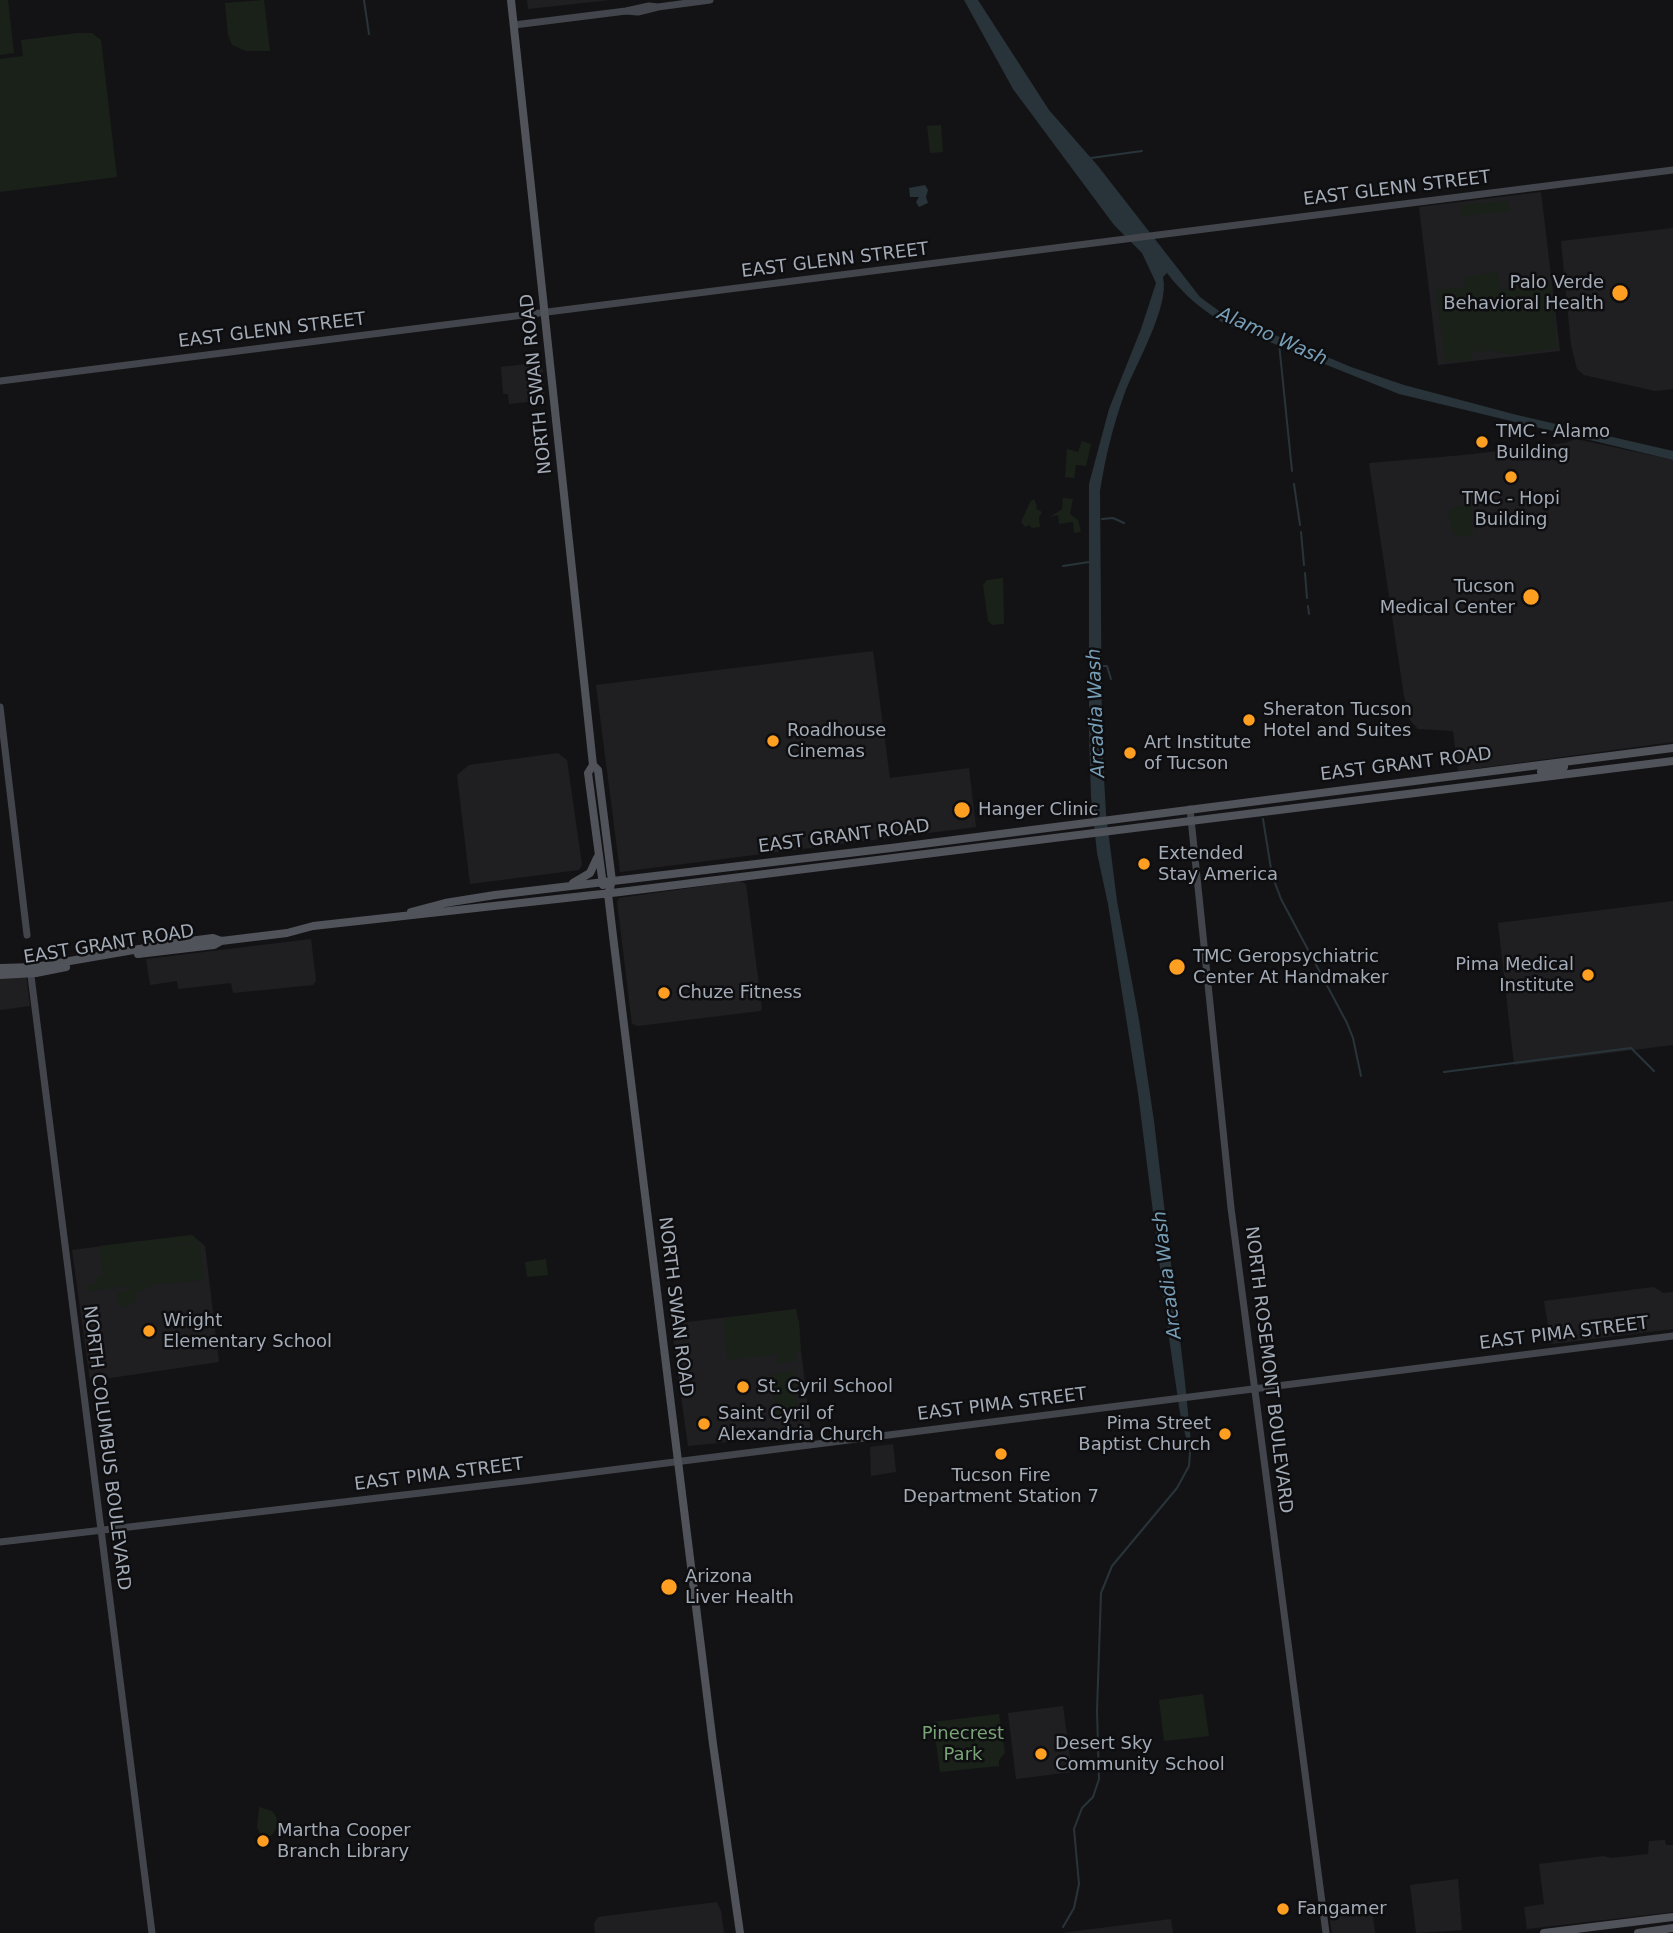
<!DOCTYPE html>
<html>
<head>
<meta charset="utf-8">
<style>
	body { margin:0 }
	canvas { display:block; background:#131315 }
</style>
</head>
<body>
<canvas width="1673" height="1933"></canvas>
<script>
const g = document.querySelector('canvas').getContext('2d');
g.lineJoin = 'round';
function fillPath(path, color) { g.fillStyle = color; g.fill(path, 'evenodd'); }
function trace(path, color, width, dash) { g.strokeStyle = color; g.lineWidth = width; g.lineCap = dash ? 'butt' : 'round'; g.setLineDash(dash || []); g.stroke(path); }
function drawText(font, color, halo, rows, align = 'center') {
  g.font = font + ' "DejaVu Sans",sans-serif'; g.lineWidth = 5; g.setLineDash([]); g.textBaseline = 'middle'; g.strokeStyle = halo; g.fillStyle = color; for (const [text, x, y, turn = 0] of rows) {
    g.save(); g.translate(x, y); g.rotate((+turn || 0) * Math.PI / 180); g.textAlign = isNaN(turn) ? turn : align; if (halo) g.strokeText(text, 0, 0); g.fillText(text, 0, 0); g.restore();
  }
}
const built = new Path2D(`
	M527,0H610L528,9Z
	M1541,192L1560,351L1438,365L1419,207Z
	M1673,228V389L1655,391L1584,375L1577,369L1571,345L1561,241Z
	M542,362L545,400L509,404L508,394H503L501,367Z
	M1576,439L1673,460V742L1458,771L1453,731L1418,729L1410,720L1404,696L1369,463L1464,455L1565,443Z
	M873,651L890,778L969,768L976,827L620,872L596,685Z
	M558,753L567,760L582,865L579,870L470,884L457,775L469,765Z
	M740,881L746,884L762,1009L760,1011L638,1026L632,1024L617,902L619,898Z
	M1673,901V1045L1514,1065L1498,923Z
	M311,939L316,981L313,985L233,993L231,983L178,989L177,981L150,985L146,959Z
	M0,973L26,975L30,1006L0,1010Z
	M192,1235L205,1246L219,1362L90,1381L72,1250Z
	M1654,1287L1663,1293L1673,1292V1329L1551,1344L1544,1301Z
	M796,1309L811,1434L688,1446L671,1324Z
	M893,1444L896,1472L871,1476L870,1447Z
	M1063,1706L1072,1772L1016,1779L1008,1713Z
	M1665,1840L1666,1845H1673V1912L1527,1929L1524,1907L1544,1904L1539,1864L1604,1856L1611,1858L1648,1854L1649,1841Z
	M1458,1879L1462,1930L1416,1933L1410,1885Z
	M717,1902L721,1911L724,1933H595L594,1923L598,1917Z
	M1371,1902L1375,1933H1332L1328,1908Z
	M1171,1919L1173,1933H1061Z`);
const green = new Path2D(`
	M0,0H8L14,53L0,55Z
	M264,0L270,51H246L232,45L228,35L225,3Z
	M78,33H92L101,40L117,177L0,192V59L23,56L21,40Z
	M941,125L943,152L930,153L927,126Z
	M1508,201L1509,211L1462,216L1461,205Z
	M1497,272L1500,290L1550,283L1557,348L1508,355V352L1497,353L1496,350L1479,352L1477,339V351L1472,352V360L1445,362L1436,290L1465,287V277Z
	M1082,441L1091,444L1086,466L1076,465L1074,478L1065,477L1067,449L1078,452Z
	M1063,498L1073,499L1070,514L1078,520L1081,532L1074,533L1073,522L1059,524L1058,515L1050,517L1062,509Z
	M1034,499L1037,506L1036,509L1042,512L1039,517L1040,527L1032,528L1029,525L1025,527L1021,522L1030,502Z
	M1472,505V531L1475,535L1459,537L1453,532L1448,515L1453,507Z
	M1003,578L1004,624L992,625L988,621L983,585L987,580Z
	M192,1235L199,1241L158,1247L195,1243L200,1246L204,1280L149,1285L144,1291H136V1301L124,1307L118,1306L117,1293L132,1288L131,1286L86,1291V1286L95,1284V1278L103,1276L99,1246Z
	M546,1259L548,1275L527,1277L525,1262Z
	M796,1309L798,1320H799L801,1351L796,1352L797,1361L778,1363L777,1354L728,1360L723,1318Z
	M793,1371L798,1413L776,1416L771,1374Z
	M1203,1694L1209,1736L1164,1741L1159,1700Z
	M999,1714L1005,1753L999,1760V1766L940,1772L933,1722Z
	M259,1807L272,1811C280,1819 279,1830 269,1837L260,1834L257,1827Z`);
const water = new Path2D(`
	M964,0H978L1049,110L1098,166L1200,297L1219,311L1263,330L1351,367L1404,385L1517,415L1673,451V460L1399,394L1225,324C1202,310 1183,294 1167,273L1163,277C1170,307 1135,365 1124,395C1113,426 1105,458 1100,491L1102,742L1106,814L1117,901L1139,1020L1154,1121L1184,1373L1191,1442L1190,1454L1180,1413L1168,1331L1138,1093L1108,904L1097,853L1091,796L1089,733V484L1109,409L1141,329L1156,283L1142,253L1114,225L1013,89Z
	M925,185L928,190L926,197L928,203L919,207L916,202L919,197H910L909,188Z`);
const stream = new Path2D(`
	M364,0L369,34
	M1091,158L1142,151
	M1279,343L1292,471
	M1294,484L1300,525
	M1102,519L1113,518L1124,523
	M1301,532L1304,565
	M1063,566L1089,562
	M1305,573L1307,598
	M1308,606L1309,614
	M1100,666H1107L1111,679
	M1263,819L1272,875L1281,899L1347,1023L1353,1038L1361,1076
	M1444,1072L1631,1048L1654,1071
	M1063,1927L1074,1908L1079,1884L1074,1829L1082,1808L1093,1797L1099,1779L1097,1711L1101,1593L1112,1566L1177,1488L1189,1466L1190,1453`);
const secondary = new Path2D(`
	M658,7L710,0
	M514,25L626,11L649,6L658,7L638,12L626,11
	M0,381L1673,170
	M0,707L27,935
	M1190,809L1231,1208L1326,1933
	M30,968L152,1933
	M0,1542L532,1480L1673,1336`);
const primary = new Path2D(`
	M511,0L593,765L598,770L612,881L608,894L613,936L713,1744L740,1933
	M593,765L588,773L603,885
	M1541,772L1564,767V762
	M573,883L590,873L597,858
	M411,912L445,903L495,895L891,848L1673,748
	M138,954L214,945L221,941
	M0,968L35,967L174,943L213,938L221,941L287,933L313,926L620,892L1673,761
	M0,975L36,973L66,967
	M1544,1933L1673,1917
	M1638,1933L1673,1928`);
const markers = [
	[1620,293,9,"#ff9f21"],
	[1482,442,7,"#ff9f21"],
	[1511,477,7,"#ff9f21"],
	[1531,597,9,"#ff9f21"],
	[1249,720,7,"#ff9f21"],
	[773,741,7,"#ff9f21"],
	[1130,753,7,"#ff9f21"],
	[962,810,9,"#ff9f21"],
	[1144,864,7,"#ff9f21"],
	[1177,967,9,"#ff9f21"],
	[1588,975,7,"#ff9f21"],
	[664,993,7,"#ff9f21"],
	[149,1331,7,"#ff9f21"],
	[743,1387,7,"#ff9f21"],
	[704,1424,7,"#ff9f21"],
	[1225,1434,7,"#ff9f21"],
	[1001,1454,7,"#ff9f21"],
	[669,1587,9,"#ff9f21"],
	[1041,1754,7,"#ff9f21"],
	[263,1841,7,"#ff9f21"],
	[1283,1909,7,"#ff9f21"]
];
const streetNames = [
	["EAST GLENN STREET",1397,189,-7],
	["EAST GLENN STREET",835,261,-7],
	["EAST GLENN STREET",272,331,-7],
	["NORTH SWAN ROAD",537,384,-96],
	["EAST GRANT ROAD",1406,765,-7],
	["EAST GRANT ROAD",844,837,-7],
	["EAST GRANT ROAD",109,945,-9],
	["NORTH SWAN ROAD",675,1307,83],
	["EAST PIMA STREET",1564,1334,-7],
	["NORTH ROSEMONT BOULEVARD",1268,1370,83],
	["EAST PIMA STREET",1002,1405,-7],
	["NORTH COLUMBUS BOULEVARD",106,1448,83],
	["EAST PIMA STREET",439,1475,-7]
];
const poiNames = [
	["Palo Verde",1604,283,"right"],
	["Behavioral Health",1604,304,"right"],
	["TMC - Alamo",1496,432],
	["Building",1496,453],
	["TMC - Hopi",1511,499,"center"],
	["Building",1511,520,"center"],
	["Tucson",1515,587,"right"],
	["Medical Center",1515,608,"right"],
	["Sheraton Tucson",1263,710],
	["Hotel and Suites",1263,731],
	["Roadhouse",787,731],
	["Cinemas",787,752],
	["Art Institute",1144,743],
	["of Tucson",1144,764],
	["Hanger Clinic",978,810],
	["Extended",1158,854],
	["Stay America",1158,875],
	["TMC Geropsychiatric",1193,957],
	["Center At Handmaker",1193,978],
	["Pima Medical",1574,965,"right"],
	["Institute",1574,986,"right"],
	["Chuze Fitness",678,993],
	["Wright",163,1321],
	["Elementary School",163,1342],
	["St. Cyril School",757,1387],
	["Saint Cyril of",718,1414],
	["Alexandria Church",718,1435],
	["Pima Street",1211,1424,"right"],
	["Baptist Church",1211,1445,"right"],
	["Tucson Fire",1001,1476,"center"],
	["Department Station 7",1001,1497,"center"],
	["Arizona",685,1577],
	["Liver Health",685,1598],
	["Desert Sky",1055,1744],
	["Community School",1055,1765],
	["Martha Cooper",277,1831],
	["Branch Library",277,1852],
	["Fangamer",1297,1909]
];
const parkNames = [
	["Pinecrest",963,1734],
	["Park",963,1755]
];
const waterNames = [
	["Alamo Wash",1272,337,24],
	["Arcadia Wash",1097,713,-92],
	["Arcadia Wash",1168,1275,-97]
];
fillPath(built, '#1f1f22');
fillPath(green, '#192119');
fillPath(water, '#28343a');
trace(stream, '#28343a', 2);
trace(secondary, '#42454b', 7);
trace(primary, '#50535a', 8);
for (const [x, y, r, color] of markers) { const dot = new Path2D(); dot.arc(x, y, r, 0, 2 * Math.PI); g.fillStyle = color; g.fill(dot); trace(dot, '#0e0e10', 2.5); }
drawText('18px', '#a3abb7', '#0e0e10', streetNames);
drawText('18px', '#a3abb7', '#0e0e10', poiNames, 'left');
drawText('18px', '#7aa478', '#0e0e10', parkNames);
drawText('italic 19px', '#779eb6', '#0e0e10', waterNames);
</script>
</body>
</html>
